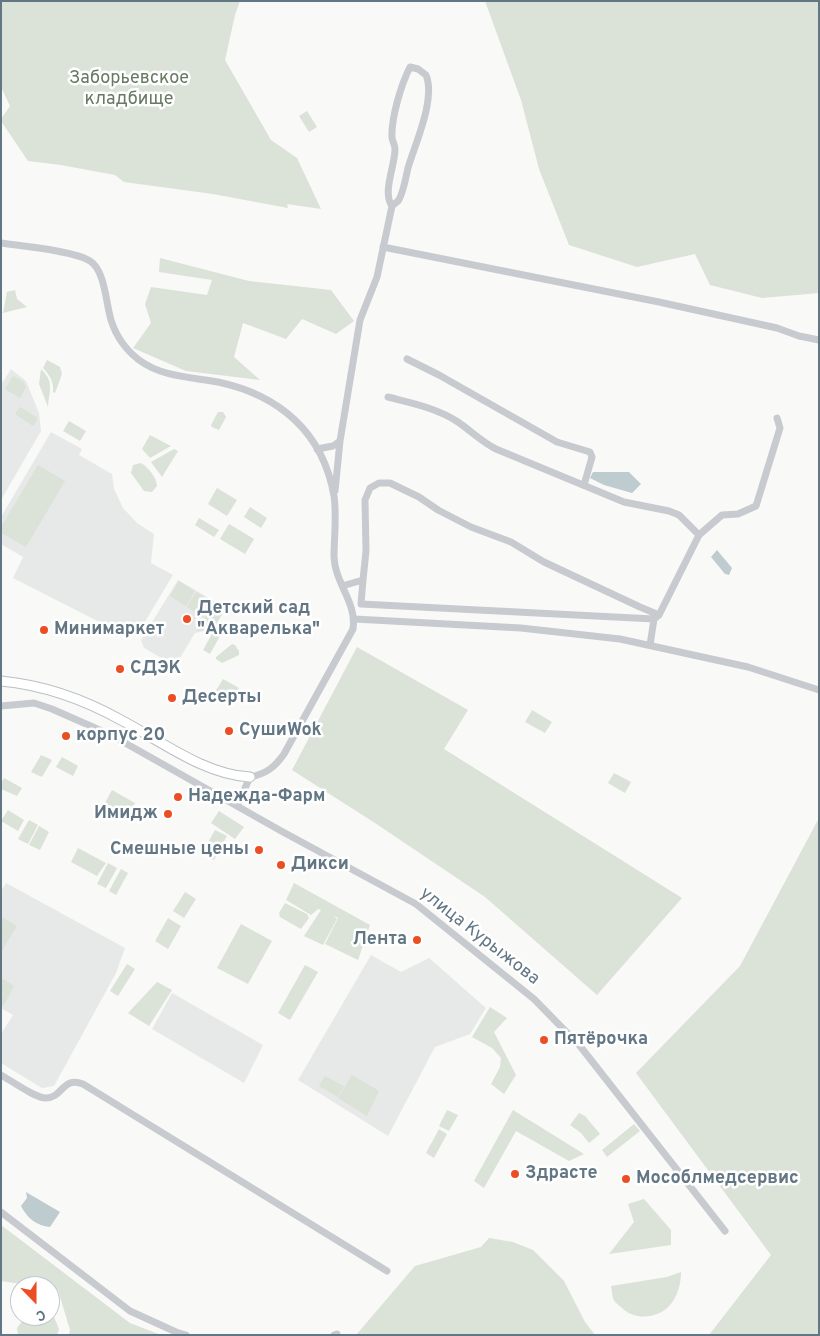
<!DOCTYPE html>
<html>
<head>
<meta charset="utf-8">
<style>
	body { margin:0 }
	#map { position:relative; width:820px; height:1336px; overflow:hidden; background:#f9f9f7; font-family:Overpass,sans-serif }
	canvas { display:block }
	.frame { position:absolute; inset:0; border:2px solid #637684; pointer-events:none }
	.north { position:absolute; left:10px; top:1276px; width:50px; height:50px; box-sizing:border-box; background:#fff; border:1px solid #c1c8ce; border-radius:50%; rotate:158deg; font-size:14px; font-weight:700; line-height:20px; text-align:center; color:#637684 }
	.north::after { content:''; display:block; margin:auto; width:18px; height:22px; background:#ec4e24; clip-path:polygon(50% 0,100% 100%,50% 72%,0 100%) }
</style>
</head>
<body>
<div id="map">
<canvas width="820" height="1336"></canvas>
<div class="frame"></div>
<div class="north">С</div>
</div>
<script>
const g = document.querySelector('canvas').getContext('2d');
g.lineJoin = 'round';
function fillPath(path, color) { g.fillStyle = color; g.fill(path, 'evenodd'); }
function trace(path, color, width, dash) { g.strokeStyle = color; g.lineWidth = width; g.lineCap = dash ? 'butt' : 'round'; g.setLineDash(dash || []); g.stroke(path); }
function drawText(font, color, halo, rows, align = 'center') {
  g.font = font + ' Overpass,sans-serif'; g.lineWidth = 5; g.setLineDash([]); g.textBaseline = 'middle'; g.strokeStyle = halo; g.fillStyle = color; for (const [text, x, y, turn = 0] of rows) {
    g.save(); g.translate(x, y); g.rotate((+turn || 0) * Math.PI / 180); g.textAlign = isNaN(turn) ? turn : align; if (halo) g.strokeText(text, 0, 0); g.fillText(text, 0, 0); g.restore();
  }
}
const built = new Path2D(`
	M11,369L26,381L39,413L41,431L1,500V385Z
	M51,432L82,449L79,455L112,474L114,489L123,508L137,523L154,534L151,563L173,575L140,630L121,633L13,578L23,557L1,544V517Z
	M178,580L226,608L214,629L195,633L175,666L144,648L141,640Z
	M6,883L125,948L116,973L54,1086L42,1088L1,1063V1034L13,1015L1,1008V891Z
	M371,955L401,972L429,958L486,1008L470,1034L435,1047L388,1136L298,1080Z
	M172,993L263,1045L244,1083L152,1029Z`);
const green = new Path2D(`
	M1,1H240L235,15L225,60L271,140L297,158L321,209L287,204L288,208L213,194L124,182L115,175L61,165L28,161L1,121V119L10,106L1,87Z
	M485,1H819V293L762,298L710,285L695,254L637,267L569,245L539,169L521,100Z
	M307,111L317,127L309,132L299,116Z
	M160,258L249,281L331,290L354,321L336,334L302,319L286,339L243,323L234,357L260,380L186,371L133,348L151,323L145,304L151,287L207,295L212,280L159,272Z
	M15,290L17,299L27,307L3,313L7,292Z
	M47,360L60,367L62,374L55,393L53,392C54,383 50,375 43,368Z
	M41,369C55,382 49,391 48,407L39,384Z
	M13,376L23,381L26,387L20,398L5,389Z
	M20,407L38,418L33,426L15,414Z
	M218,412H223L226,417L219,430L212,427L211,425Z
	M69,421L86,431L80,441L63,431Z
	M150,435L171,446L150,458L142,449Z
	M174,449L178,451L162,477L151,462Z
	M141,463C148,467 157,478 157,486L152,492L144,491L131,473L133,465Z
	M38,465L65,481L26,547L1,533V527Z
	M217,488L237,500L227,516L208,504Z
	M250,507L267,518L261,528L244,517Z
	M199,518L219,530L214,537L195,525Z
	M229,524L254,539L245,554L220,539Z
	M179,581L195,591L186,606L170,596Z
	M196,592L213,602L204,617L187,607Z
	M214,603L225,609L214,627L197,631Z
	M213,632L220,636L210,654L203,650Z
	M232,644L235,645L239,651V655L222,663L216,659V657Z
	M357,647L468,710L444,749L682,898L597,995L485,897L375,823L292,770Z
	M223,679L239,688L232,701L215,692Z
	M532,710L552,722L545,733L525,722Z
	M41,755L52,760L42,777L31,772Z
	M62,757L78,766L73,776L56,767Z
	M614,773L631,782L625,793L608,783Z
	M4,778L22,788L17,796L1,789V783Z
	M112,790L135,803L128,816L105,803Z
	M8,810L24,820L18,831L1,821Z
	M219,811L244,827L235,839L211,823Z
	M819,818V1335H709L771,1255L636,1073L740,966Z
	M29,820L38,825L28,844L18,839Z
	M39,826L49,832L40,850L29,845Z
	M215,830L227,836L214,860L202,853Z
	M78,848L106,863L97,876L71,862Z
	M108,863L117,868L106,888L97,884Z
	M121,869L128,873L116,895L109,891Z
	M294,883L370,925L358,960L325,944L338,918L334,916L337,919L323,945L304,936L321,910L318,909L311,915L286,900Z
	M185,892L196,899L184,918L173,911Z
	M285,903L307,914L309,918L301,929L280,917L279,913Z
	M1,917L17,926L1,952Z
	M168,918L181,926L168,949L155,941Z
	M241,924L272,941L248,984L217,968Z
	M127,964L135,969L118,996L110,991Z
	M305,965L318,972L290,1020L278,1013Z
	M1,978L14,986L4,1005L1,1004Z
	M157,982L172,990L149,1026L128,1013Z
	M490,1007L507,1018L494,1032L516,1075L504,1094L491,1084L500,1067L501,1058L492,1048L472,1037Z
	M352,1075L379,1091L367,1116L338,1098Z
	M325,1076L344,1086L338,1097L319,1086Z
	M447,1110L458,1115L449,1131L439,1126Z
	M513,1110L584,1154L569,1161L516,1131L484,1188L474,1181Z
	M579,1113L585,1116L600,1134L589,1143L581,1133L570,1125Z
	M634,1124L640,1131L607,1157L602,1150Z
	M439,1129L447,1134L434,1158L426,1153Z
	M644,1199L671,1230V1245L609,1254L634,1222L628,1204Z
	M1,1225L130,1323L161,1335H69L70,1330L58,1290L50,1289V1286H34L1,1281Z
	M489,1238L513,1242L533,1250L564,1281L585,1322L595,1335H356L415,1266L481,1247Z
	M681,1272C681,1283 678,1296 670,1305C658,1319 634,1321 621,1307C618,1305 614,1301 613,1298C612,1295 612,1290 611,1286L667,1277Z
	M50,1312H52L59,1329L57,1335H18L17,1328C27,1313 33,1316 50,1316Z`);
const water = new Path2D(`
	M593,472H629L641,484L632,493L604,485L590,478Z
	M717,550L732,568L729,575L725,574L711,557Z
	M26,1192L60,1212L50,1227C37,1226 27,1218 21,1206L27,1198Z`);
const street = new Path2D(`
	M1,243C22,246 75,251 90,261C105,270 106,304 111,320C116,336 126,350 139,360C162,377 190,377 218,382C279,395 323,432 334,496C337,516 334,537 334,557C335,584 357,602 353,629L284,754C275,767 266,774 250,777L237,806
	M383,247L659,302L777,328L799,336L819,340
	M407,359L439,375L557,442L590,452L592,457L584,485
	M388,397C411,403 437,408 458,422C471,431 482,442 496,449L624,502L669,511L679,515L699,535
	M317,449L333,446L340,441
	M335,491L340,441L360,320L377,277L392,206C393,205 397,202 398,201C403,195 406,176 408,168C415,144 436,99 426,75L418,69L410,67C401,85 391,118 392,138C393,142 395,146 395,149C395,166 382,193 392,206
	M363,580L366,551L365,500L370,488L379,483H390L419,497L438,510L471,527L511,542L544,562L640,607L659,615
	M342,586L363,580L361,604L654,619L659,615L699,535L722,515L738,514L756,506L780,428L777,418
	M354,619L521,628L620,639L748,667L819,690
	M650,645L654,619
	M1,706L34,703L52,709L111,735L283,832L416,904L534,999L580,1046L725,1231
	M1,1075C12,1081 35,1098 46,1098C63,1098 62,1076 83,1084L387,1271
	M1,1212L130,1311L176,1332L186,1335
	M334,1335L337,1334`);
const secondary = new Path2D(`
	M1,681C43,685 85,700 121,720C161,741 205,775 250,777`);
const markers = [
	[187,619,5,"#ec4e24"],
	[44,630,5,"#ec4e24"],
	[120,669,5,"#ec4e24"],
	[172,698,5,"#ec4e24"],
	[229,731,5,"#ec4e24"],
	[66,736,5,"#ec4e24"],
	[178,797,5,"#ec4e24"],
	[168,814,5,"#ec4e24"],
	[259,850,5,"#ec4e24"],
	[281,865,5,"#ec4e24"],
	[417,940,5,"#ec4e24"],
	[544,1040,5,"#ec4e24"],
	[515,1174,5,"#ec4e24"],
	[626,1179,5,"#ec4e24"]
];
const parkNames = [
	["Заборьевское",129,79],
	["кладбище",129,100]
];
const poiNames = [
	["Детский сад",197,609],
	["\"Акварелька\"",197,630],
	["Минимаркет",54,630],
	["СДЭК",130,669],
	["Десерты",182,698],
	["СушиWok",239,731],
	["корпус 20",76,736],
	["Надежда-Фарм",188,797],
	["Имидж",158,814,"right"],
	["Смешные цены",249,850,"right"],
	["Дикси",291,865],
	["Лента",407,940,"right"],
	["Пятёрочка",554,1040],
	["Здрасте",525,1174],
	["Мособлмедсервис",636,1179]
];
const streetNames = [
	["улица Курыжова",479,937,38]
];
fillPath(built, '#e7e8e8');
fillPath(green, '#dbe2d8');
fillPath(water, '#becbcf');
trace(secondary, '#b9bfc3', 11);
trace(street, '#c7cbcf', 7);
trace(secondary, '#fff', 9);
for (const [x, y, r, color] of markers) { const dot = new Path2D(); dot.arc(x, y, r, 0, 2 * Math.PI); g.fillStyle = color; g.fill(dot); trace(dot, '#fff', 2); }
drawText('18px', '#677a62', '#fff', parkNames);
drawText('bold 18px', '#637684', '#fff', poiNames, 'left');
drawText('18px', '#637684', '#fff', streetNames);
</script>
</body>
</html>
